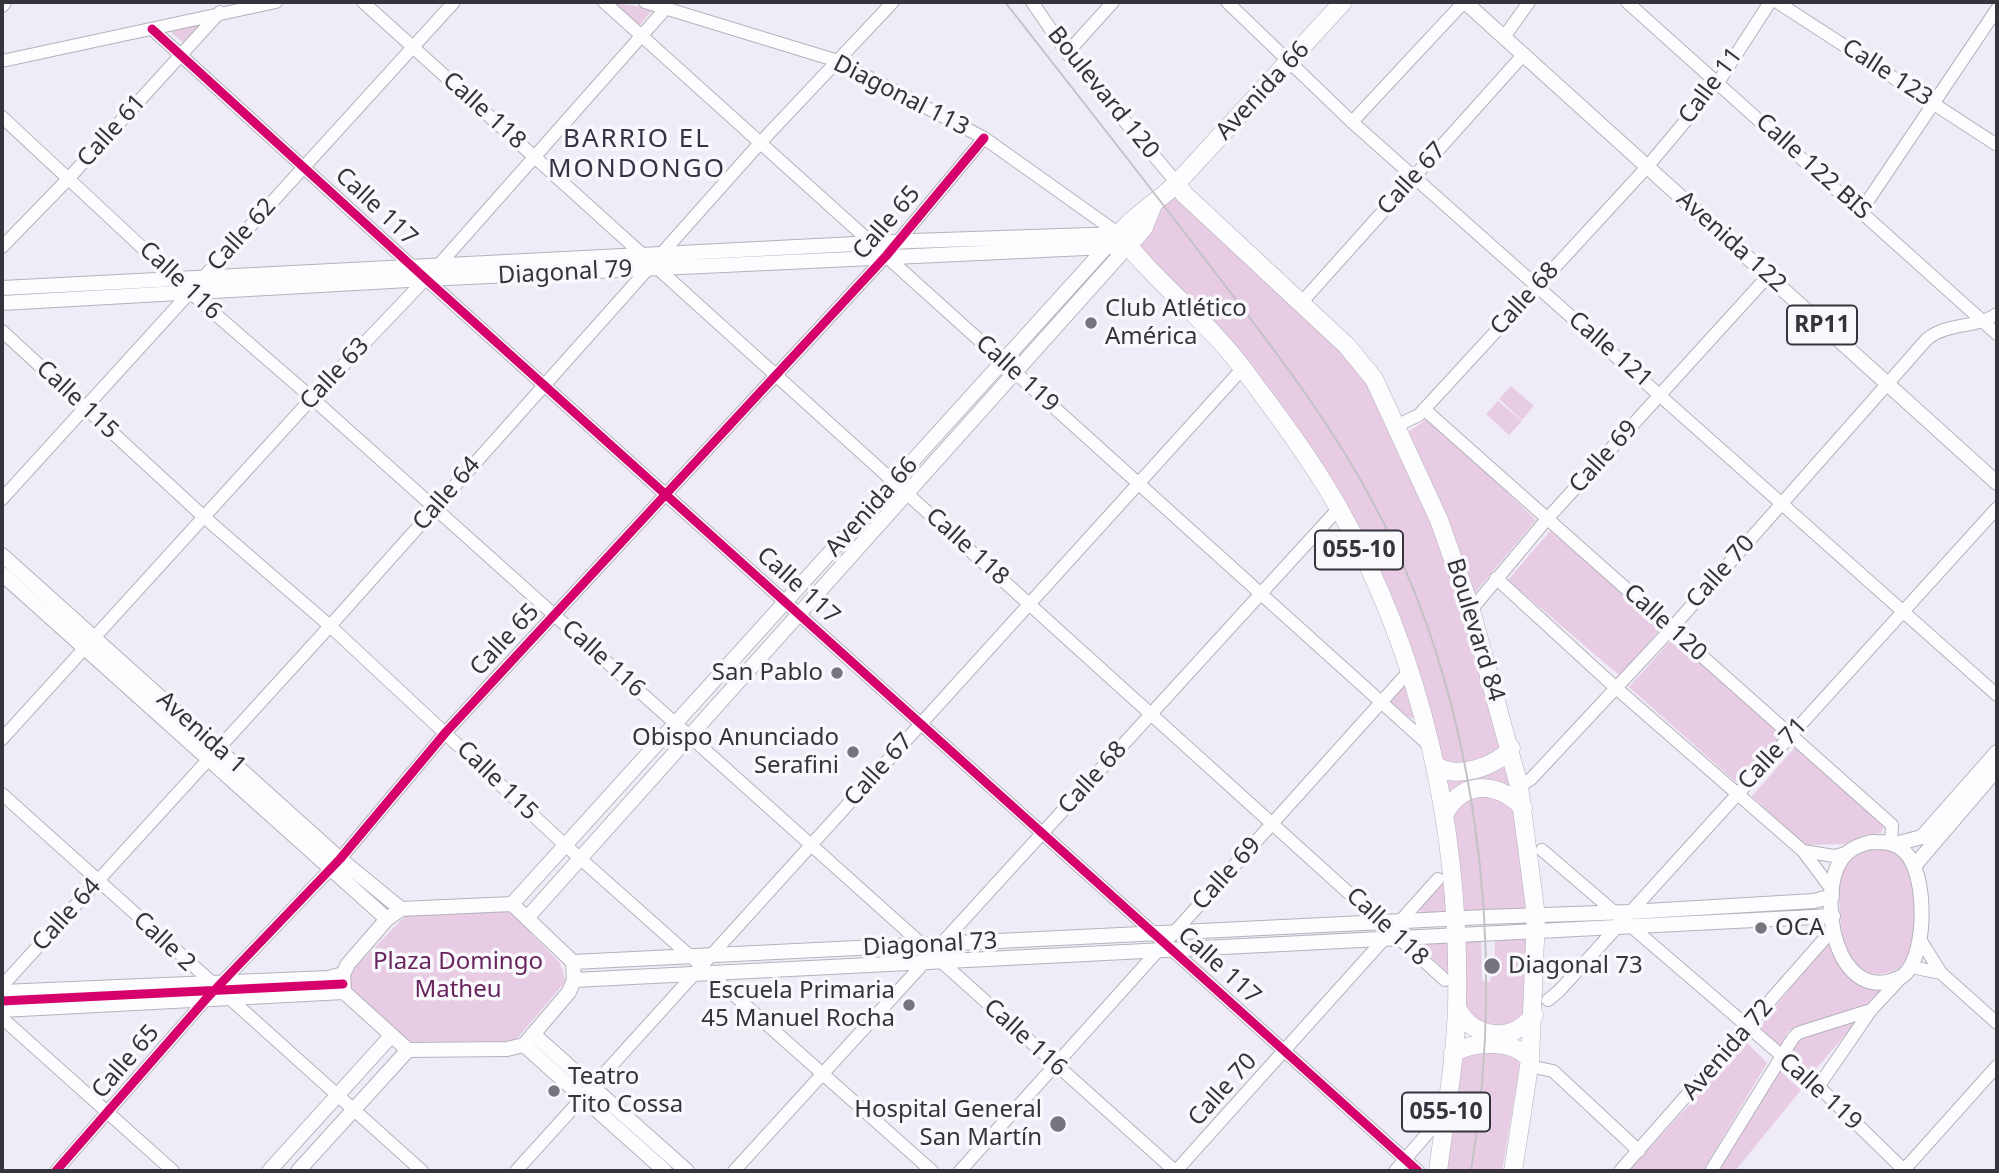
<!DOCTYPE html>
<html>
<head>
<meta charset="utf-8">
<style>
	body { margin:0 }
	#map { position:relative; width:1999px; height:1173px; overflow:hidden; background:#efecf7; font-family:"Noto Sans",sans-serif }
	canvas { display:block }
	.frame { position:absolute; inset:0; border:4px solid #35343d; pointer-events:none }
</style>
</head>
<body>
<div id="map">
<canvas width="1999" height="1173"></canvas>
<div class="frame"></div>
</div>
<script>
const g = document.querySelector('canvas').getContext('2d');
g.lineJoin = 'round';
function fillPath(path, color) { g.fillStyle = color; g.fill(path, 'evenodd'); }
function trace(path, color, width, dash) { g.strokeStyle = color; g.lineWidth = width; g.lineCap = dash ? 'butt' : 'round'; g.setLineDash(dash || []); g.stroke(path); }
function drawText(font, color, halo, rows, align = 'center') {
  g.font = font + ' "Noto Sans",sans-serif'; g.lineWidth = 7; g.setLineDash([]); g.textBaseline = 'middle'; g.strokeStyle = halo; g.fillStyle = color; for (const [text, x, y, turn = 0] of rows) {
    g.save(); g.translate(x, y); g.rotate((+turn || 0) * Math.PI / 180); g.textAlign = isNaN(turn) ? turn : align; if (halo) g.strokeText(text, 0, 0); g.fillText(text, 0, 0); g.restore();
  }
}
const green = new Path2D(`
	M611,3L654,8L639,26Z
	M204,21L183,42L168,30Z
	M1175,194L1343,352L1370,384L1432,524L1468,624L1503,749L1471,767L1442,764L1343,504L1138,245L1158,210Z
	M1511,386L1534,406L1522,420L1499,399Z
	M1498,401L1522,421L1509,435L1486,414Z
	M1429,418L1536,520L1472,596L1406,433Z
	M1550,531L1662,627L1620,676L1508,580Z
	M1675,636L1784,732L1738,784L1629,687Z
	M1406,679L1417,717L1410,718L1391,702V695Z
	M1798,744L1884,825L1881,833L1865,835L1844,844L1804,845L1752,796Z
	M1505,762L1511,789L1448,798L1444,776Z
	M1473,794L1502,797L1514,812L1529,909L1463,912L1450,817Z
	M1891,848C1924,874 1916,922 1914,960C1865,993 1843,963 1840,913C1839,899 1837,878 1845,865C1848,859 1856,854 1860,849Z
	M1445,873L1448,908L1443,914L1426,916L1418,909Z
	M508,910L560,963L566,981L515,1041L405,1042L351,990L350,973L409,912Z
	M1531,938C1530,966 1538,1018 1506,1029C1498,1031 1486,1027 1478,1025L1465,1005V941L1481,940L1482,981L1490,982L1491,976L1494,975L1495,939Z
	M1830,939L1836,959L1889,987L1868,1005L1788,1031L1777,1052L1756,1031Z
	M1443,940L1450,944L1449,974L1422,948L1425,941Z
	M1860,1018L1808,1078L1788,1058L1800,1037Z
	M1747,1043L1767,1063L1703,1171H1628Z
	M1467,1050L1514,1054L1520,1064L1502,1171H1444L1458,1057Z
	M1778,1069L1801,1090L1735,1171H1715Z`);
const minor = new Path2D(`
	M363,2L1445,980
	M604,2L1431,747
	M645,2L838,61L984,138L1119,234
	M1032,2L1067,53L1177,183
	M1227,2L1352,122L1997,695
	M1627,2L1997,334
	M1777,2L1997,145
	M152,29L426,279L1418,1171
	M1504,37L1529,2
	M1067,53L1113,2
	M2,61L276,2
	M2,117L191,293L312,398L1175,1171
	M1352,122L1464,2
	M1861,211L1997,9
	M2,247L69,178L220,12
	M1301,303L1524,54
	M2,331L204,517L330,626L565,845L932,1171
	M1424,409L1892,825L1891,843
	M1398,425L1419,415L1647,167L1719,81L1770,2
	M2,499L454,2
	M1496,578L1616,688L1803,851L1833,891
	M1471,610L1547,519L1768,276
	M2,739L312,398L438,266L667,7
	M1519,786L1531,779L1671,629L1927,339C1948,322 1975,329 1997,314
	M2,794L422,1171
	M1542,850L1823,1091L1905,1171
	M1803,851L1834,856L1846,853
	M1921,941L1941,973L1997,1023
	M1911,967L1941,973
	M2,986L330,626L760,143L893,2
	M1548,1000L1559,991L1997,508
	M2,1018L173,1171
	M1529,1066L1553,1071L1639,1151
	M1818,1087L1871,1010
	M56,1171L206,999L340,859L446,732L886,256L984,138
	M516,1171L1243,368
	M734,1171L1339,508
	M960,1171L1411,669
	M1176,1171L1438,879
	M1395,1171L1445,1113
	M1620,1171L1834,928
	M1711,1171L1793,1038L1798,1033L1871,1010L1901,978
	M1903,1171L1997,1066`);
const major = new Path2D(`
	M1465,2L1997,483
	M2,5L4,2
	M2,288L913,241L1119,234
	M2,303L426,279L1128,246
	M2,555L340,859L401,909
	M2,574L387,919
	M1871,842C1884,842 1895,842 1905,852C1927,873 1927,951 1906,973C1902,978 1894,980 1887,982C1829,993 1816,880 1847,853C1854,847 1862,844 1871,842Z
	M1895,844L1922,837L1997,752
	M1915,865L1997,769
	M512,904L1108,245
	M512,904L573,962L574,980L569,992L524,1045L507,1049L408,1050L344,992L343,974L348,964L387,919L401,909Z
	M527,918L1128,246
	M573,962L1485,917L1630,912L1814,901L1832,896
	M574,980L1833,916
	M2,992L328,978L343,974
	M2,1010L344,992
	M533,1034L687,1171
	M524,1045L665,1171
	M269,1171L391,1036
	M298,1171L408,1050`);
const highway = new Path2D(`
	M1343,2L1177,183C1158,202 1135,214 1119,234C1156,283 1208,321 1244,370C1277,414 1310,458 1337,505C1424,659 1461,833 1457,1008C1455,1063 1445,1117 1438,1171
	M1177,183L1184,194L1347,346L1374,379L1439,520L1471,610L1519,786L1536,916L1530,1060L1513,1171
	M1128,246L1144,227L1152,207
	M1436,765C1454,781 1498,766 1511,748
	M1446,811C1466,779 1499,783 1523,808
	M1457,1008C1474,1040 1512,1043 1534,1015
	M1453,1053C1474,1041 1515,1039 1530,1060`);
const tram = new Path2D(`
	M1005,2C1074,90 1143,178 1211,267C1265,338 1322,410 1365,488C1478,689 1508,946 1471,1171`);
const cycleway = new Path2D(`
	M152,29L426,279L1418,1171
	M2,1001L343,984
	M56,1171L206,999L340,859L446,732L886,256L984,138`);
const markers = [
	[1091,323,7,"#76747e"],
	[837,673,7,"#76747e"],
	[853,752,7,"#76747e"],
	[1761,928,7,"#76747e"],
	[1492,966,9,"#76747e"],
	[909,1005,7,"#76747e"],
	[554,1091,7,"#76747e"],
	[1058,1124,9,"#76747e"]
];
const shields = [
	[1822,325,70],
	[1359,550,88],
	[1446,1112,88]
];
const shieldNames = [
	["RP11",1822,325],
	["055-10",1359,550],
	["055-10",1446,1112]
];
const streetNames = [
	["Calle 123",1887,73,33],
	["Calle 11",1711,86,-53],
	["Avenida 66",1263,91,-47],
	["Boulevard 120",1103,93,51],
	["Diagonal 113",901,96,27],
	["Calle 118",484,111,42],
	["Calle 61",112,131,-48],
	["Calle 122 BIS",1813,167,42],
	["Calle 67",1412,179,-48],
	["Calle 117",376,207,43],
	["Calle 65",887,223,-49],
	["Calle 62",242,235,-48],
	["Avenida 122",1731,242,42],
	["Diagonal 79",565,273,-3],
	["Calle 116",180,281,43],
	["Calle 68",1525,299,-48],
	["Calle 121",1610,350,41],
	["Calle 63",335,374,-47],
	["Calle 119",1017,374,42],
	["Calle 115",77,400,43],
	["Calle 69",1604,457,-48],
	["Calle 64",447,494,-49],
	["Avenida 66",872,507,-48],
	["Calle 118",967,547,42],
	["Calle 70",1721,572,-48],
	["Calle 117",798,586,42],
	["Calle 120",1665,623,42],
	["Boulevard 84",1475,630,73],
	["Calle 65",505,640,-47],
	["Calle 116",603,659,42],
	["Avenida 1",201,733,42],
	["Calle 71",1773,754,-47],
	["Calle 67",879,770,-48],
	["Calle 68",1093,778,-48],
	["Calle 115",497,781,44],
	["Calle 69",1227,874,-48],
	["Calle 64",67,915,-48],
	["Calle 118",1387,927,43],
	["Calle 2",164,942,43],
	["Diagonal 73",930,945,-3],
	["Calle 117",1219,966,42],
	["Calle 116",1025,1038,42],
	["Avenida 72",1728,1050,-49],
	["Calle 65",126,1062,-49],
	["Calle 70",1223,1090,-48],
	["Calle 119",1820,1092,42]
];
const poiNames = [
	["Club Atlético",1105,309],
	["América",1105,337],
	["San Pablo",823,673,"right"],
	["Obispo Anunciado",839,738,"right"],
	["Serafini",839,766,"right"],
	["OCA",1775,928],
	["Diagonal 73",1508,966],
	["Escuela Primaria",895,991,"right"],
	["45 Manuel Rocha",895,1019,"right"],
	["Teatro",568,1077],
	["Tito Cossa",568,1105],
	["Hospital General",1042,1110,"right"],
	["San Martín",1042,1138,"right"]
];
const parkNames = [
	["Plaza Domingo",458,962],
	["Matheu",458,990]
];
const neighbourhoodNames = [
	["BARRIO EL",637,140],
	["MONDONGO",637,170]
];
fillPath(green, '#e7cce4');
trace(minor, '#b4b2bb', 14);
trace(major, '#b4b2bb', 16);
trace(highway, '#b4b2bb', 19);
trace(minor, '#fdfcfe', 12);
trace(major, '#fdfcfe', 14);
trace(highway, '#fdfcfe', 18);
trace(tram, '#c3c2c5', 2);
trace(cycleway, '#d6006c', 9);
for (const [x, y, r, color] of markers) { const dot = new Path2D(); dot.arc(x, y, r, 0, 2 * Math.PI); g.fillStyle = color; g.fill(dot); trace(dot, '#f9f8fd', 2.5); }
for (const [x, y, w] of shields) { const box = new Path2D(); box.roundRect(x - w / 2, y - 19.5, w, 39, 5); g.fillStyle = '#f9f8fd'; g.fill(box); trace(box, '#35343d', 2); }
drawText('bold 23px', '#35343d', null, shieldNames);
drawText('24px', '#35343d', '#f9f8fd', streetNames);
drawText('24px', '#35343d', '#f9f8fd', poiNames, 'left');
drawText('24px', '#68245c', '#f9f8fd', parkNames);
g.letterSpacing = '2px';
drawText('26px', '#373345', '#f9f8fd', neighbourhoodNames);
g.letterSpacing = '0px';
</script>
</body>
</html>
